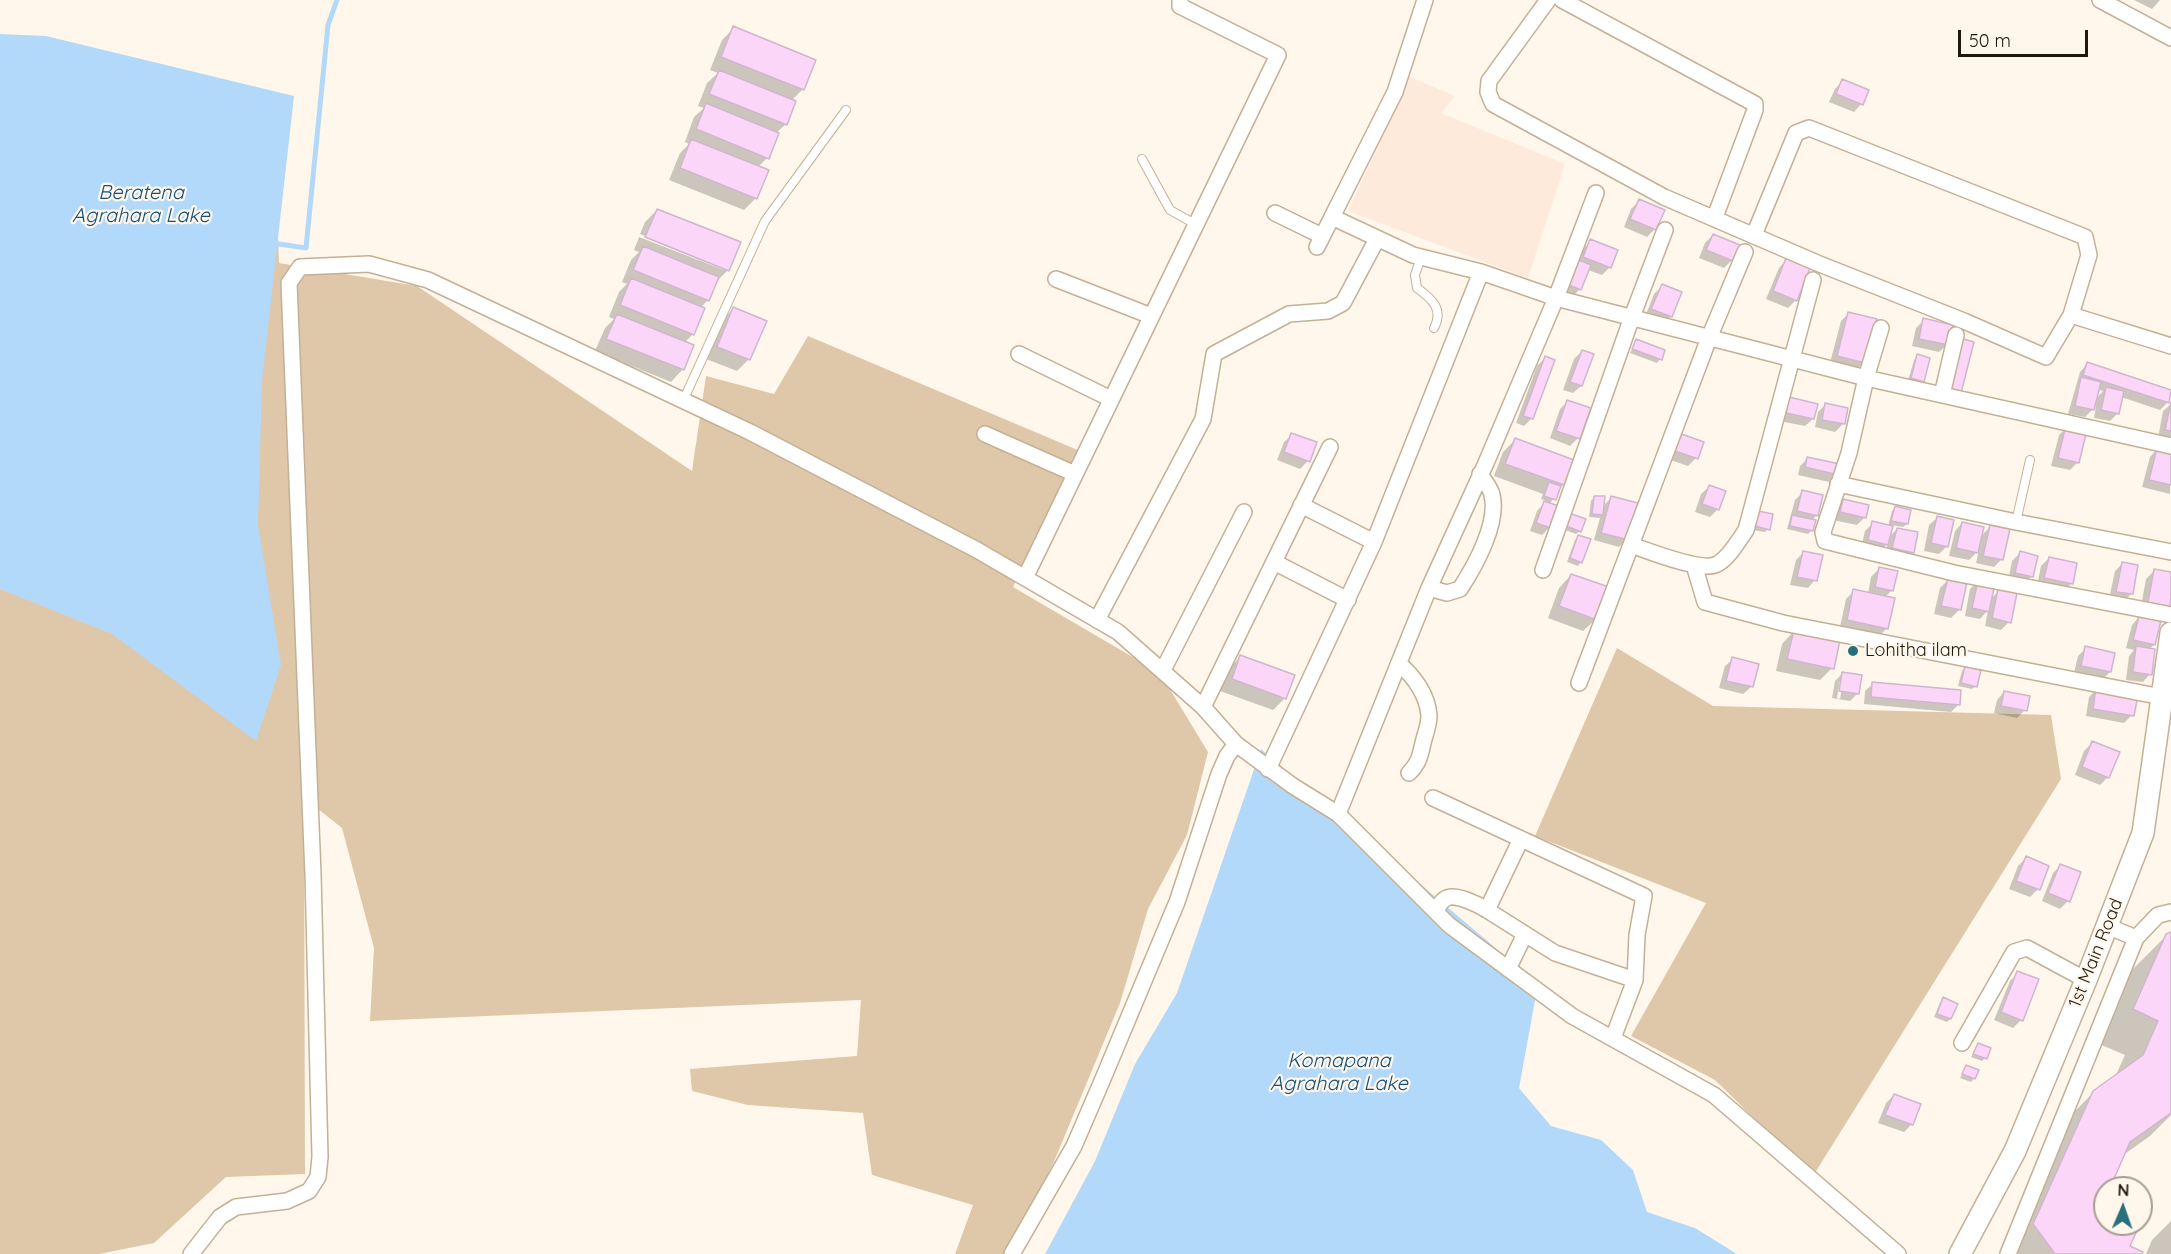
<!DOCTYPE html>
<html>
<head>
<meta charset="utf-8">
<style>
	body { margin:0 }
	#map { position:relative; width:2171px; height:1254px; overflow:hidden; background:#fff7eb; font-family:Quicksand,sans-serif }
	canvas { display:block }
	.north { position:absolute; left:2093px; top:1176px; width:60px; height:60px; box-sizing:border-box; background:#fff7eb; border:2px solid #a59e93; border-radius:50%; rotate:2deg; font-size:16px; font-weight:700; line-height:24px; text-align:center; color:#1f180e }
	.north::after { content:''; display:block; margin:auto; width:21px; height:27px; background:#296f7d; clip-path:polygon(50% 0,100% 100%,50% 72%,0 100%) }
	.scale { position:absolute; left:1958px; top:30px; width:130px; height:27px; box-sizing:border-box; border:3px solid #1f180e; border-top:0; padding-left:8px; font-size:18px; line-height:21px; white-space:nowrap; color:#1f180e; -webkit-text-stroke:4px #fff7eb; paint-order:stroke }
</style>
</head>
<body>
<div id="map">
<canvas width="2171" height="1254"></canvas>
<div class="north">N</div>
<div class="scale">50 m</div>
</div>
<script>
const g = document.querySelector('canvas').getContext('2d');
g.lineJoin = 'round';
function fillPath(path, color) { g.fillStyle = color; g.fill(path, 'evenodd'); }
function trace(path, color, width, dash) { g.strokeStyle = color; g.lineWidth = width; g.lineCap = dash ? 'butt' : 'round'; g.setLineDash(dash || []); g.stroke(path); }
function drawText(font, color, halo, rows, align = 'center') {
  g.font = font + ' Quicksand,sans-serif'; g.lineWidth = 4.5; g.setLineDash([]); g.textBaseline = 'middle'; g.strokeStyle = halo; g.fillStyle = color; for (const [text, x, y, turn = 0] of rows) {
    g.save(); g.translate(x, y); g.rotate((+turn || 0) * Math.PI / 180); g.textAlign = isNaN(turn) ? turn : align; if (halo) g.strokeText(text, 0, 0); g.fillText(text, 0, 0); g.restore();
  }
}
const education = new Path2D(`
	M1410,77L1455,96L1441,113L1565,164L1528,278L1348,211Z`);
const green = new Path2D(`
	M0,53L273,105L279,263L417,286L692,471L706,376L774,394L808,336L1080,451L1013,587L1160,673L1208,752L1187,835L1148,909L1120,1003L1053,1164L1006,1254H955L973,1205L872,1175L863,1113L748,1105L692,1091L690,1069L857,1056L861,1000L370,1021L374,948L342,828L304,798L305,1174L226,1177L154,1243L99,1254H0Z
	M1617,648L1713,706L2051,715L2061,779L1813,1176L1715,1080L1631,1036L1706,903L1535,836Z`);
const water = new Path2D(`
	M0,34L46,36L294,96L262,380L258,525L281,665L256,741L112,634L0,589Z
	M1261,749L1538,984L1519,1088L1551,1126L1601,1140L1633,1170L1647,1212L1695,1228L1737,1254H1045L1095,1161L1135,1064L1177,993Z`);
const shadow = new Path2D(`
	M2134,0H2160L2152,9Z
	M734,28L814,60L802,90L792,100L786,124L776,133L767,158L758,167L756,198L744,210L669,180L680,153L689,144L685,142L694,117L704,108L698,106L707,83L718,73L710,70L722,40Z
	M1843,81L1861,104L1854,112L1829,102L1835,89Z
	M1639,201L1655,229L1647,237L1624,227L1631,209Z
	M657,210L728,270L716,282L708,300L700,308L693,334L684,343L683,369L671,382L595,351L605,328L614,319L609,317L619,292L627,284L622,282L631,260L639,252L634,250L639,237L724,270V267L640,234L645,222Z
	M1713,235L1732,260L1724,268L1699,258L1705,243Z
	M1591,241L1610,267L1602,275L1588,270L1580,289L1572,297L1563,293L1583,249Z
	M1786,260L1796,300L1788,308L1766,299L1779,268Z
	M1662,286L1671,316L1663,324L1645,317L1654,294Z
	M733,309L749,359L737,371L706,359L721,321Z
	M1849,313L1864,362L1856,370L1830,363L1841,321Z
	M1924,320L1947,345L1939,352L1912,346L1916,328Z
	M1637,341L1660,359L1657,363L1630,353Z
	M1582,351L1581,386L1573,393L1563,390L1574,359Z
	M1918,356L1923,381L1919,384L1908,381L1914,360Z
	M1545,358L1532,418L1524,426L1516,423L1537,366Z
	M2087,364L2171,392L2168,402L2160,410L2121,397L2118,413L2110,421L2094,418L2096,406L2085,417L2068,414L2080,372ZM2098,389L2103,391L2095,400Z
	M1790,399L1813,419L1805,426L1779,421L1782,407Z
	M1568,401L1578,438L1570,446L1550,438L1560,409Z
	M1826,404L1843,424L1835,432L1815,427L1818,412Z
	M2171,404V441L2158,438L2163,411Z
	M2067,427L2078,462L2070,470L2051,466L2059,435Z
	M1292,435L1308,461L1300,469L1277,460L1284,442Z
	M1515,440L1563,484L1549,505L1550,527L1542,535L1530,531L1537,511L1546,501L1541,499L1543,494L1494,476L1503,452Z
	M1668,442L1696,458L1688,466L1662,457Z
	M2157,449L2171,453L2170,494L2142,487L2150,457Z
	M1807,459L1837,474L1829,482L1798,475L1800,466Z
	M1709,487L1718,509L1710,517L1695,512L1701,494Z
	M1803,492L1817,515L1811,521L1812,530L1808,534L1787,529L1795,500Z
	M1594,497L1602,507L1611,498L1627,539L1619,547L1594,540L1600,518L1589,517L1591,501Z
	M1843,500L1865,517L1857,525L1833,520L1835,508Z
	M1895,508L1907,524L1903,527L1891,525L1888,538L1897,529L1912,552L1904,560L1885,556L1888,543L1879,552L1861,548L1865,531L1873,523L1888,526L1892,511Z
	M1755,516L1768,529L1765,532L1752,530Z
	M1566,518L1580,531L1576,534L1562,529Z
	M1937,518L1947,546L1939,554L1924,551L1929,525Z
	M1962,523L1980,537L1990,527L2002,559L1994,567L1976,563L1979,550L1969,560L1949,556L1955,531Z
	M1579,536L1581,562L1578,566L1567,562L1575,540Z
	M1804,552L1815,580L1808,588L1790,585L1796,560Z
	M2020,553L2032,576L2024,584L2008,581L2012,561Z
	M2049,558L2071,584L2063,591L2037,586L2041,566Z
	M2123,563L2131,594L2123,602L2109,599L2115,571Z
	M1879,569L1892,590L1884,598L1887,628L1879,636L1840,627L1846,599L1854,591L1868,594L1871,577Z
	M2154,571L2171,574V590L2157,621L2154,645L2149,649L2150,674L2143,682L2126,680L2129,656L2134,650L2126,648L2132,625L2139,617L2146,579Z
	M1571,575L1596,619L1583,631L1548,618L1559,588Z
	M1948,580L1965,583L1959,610L1951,618L1934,614L1940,588Z
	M1978,581L1990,599L1999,591L2009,622L2001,630L1985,626L1988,610L1980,619L1965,616L1970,589Z
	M1794,631L1832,668L1820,680L1776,671L1782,644Z
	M2086,648L2110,672L2102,680L2074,673L2078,656Z
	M1241,656L1285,698L1273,710L1220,691L1229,669Z
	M1733,659L1751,687L1743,694L1719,688L1725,666Z
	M1965,668L1976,686L1972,689L1958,686L1962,671Z
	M1843,673L1858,693L1850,701L1832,698L1835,681ZM1840,680H1843L1840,699L1837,698Z
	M1873,684L1959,704L1951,712L1864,704L1865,691Z
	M2097,689L2132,715L2124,723L2086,716L2089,697Z
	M2004,692L2025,710L2017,718L1994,713L1997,700Z
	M2092,743L2108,777L2100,785L2075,775L2084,751Z
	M2026,858L2038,889L2030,897L2009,889L2018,866Z
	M2061,865L2068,901L2060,909L2042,901L2053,873Z
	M2171,933V1115L2150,1136L2122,1156L2108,1188H2105V1195L2101,1203L2105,1205V1224H2138L2128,1247L2140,1254H2002L2058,1128L2094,1092L2115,1077L2125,1055L2099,1044L2132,970L2167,935Z
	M2018,973L2021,1020L2013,1028L1994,1020L2010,981Z
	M1943,999L1950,1019L1947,1022L1934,1017L1940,1003Z
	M1978,1044L1985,1058L1982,1061L1971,1057Z
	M1966,1066L1974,1078L1971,1082L1960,1078Z
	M1894,1095L1919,1105L1911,1125L1904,1132L1878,1123L1886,1103Z
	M2171,1221V1254H2146L2152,1240Z`);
const stream = new Path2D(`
	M272,243L306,248L328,25L337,0`);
const building = new Path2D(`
	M733,26L816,60L804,90L721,57Z
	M719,70L796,101L787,125L709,94Z
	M1842,79L1869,90L1863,105L1836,94Z
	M706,103L779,133L769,159L696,129Z
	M691,139L769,170L757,199L680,168Z
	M1639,199L1665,210L1656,230L1630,219Z
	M657,209L741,242L729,271L645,237Z
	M1713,234L1740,245L1733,261L1706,250Z
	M1590,239L1618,250L1611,268L1583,257Z
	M643,246L719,277L709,301L633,270Z
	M1786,258L1810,268L1797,301L1773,291Z
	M1579,260L1591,265L1581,290L1569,285Z
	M631,278L705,308L694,335L620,305Z
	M1662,284L1682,292L1672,317L1651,309Z
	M733,307L767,321L750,360L717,347Z
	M1848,312L1877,319L1865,363L1837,356Z
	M617,314L694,345L684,370L606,339Z
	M1923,318L1953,325L1949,345L1919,339Z
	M1960,338L1974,342L1960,397L1945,393Z
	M1636,339L1665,350L1662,360L1632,349Z
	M1582,350L1594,354L1582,386L1570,382Z
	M1917,354L1930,358L1924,382L1911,378Z
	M1545,356L1555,360L1533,419L1523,416Z
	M2087,362L2171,390L2169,403L2083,375Z
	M2081,377L2101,382L2094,410L2075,406Z
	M2106,387L2124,391L2119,414L2101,410Z
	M1789,397L1818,404L1814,419L1786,413Z
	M1567,400L1591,408L1580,439L1556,431Z
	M2171,402V431L2165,430Z
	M1825,403L1848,408L1845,424L1822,420Z
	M2066,425L2087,430L2079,463L2058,458Z
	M1676,432L1704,442L1698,459L1669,449Z
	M1291,433L1317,442L1310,462L1284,452Z
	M1515,438L1574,460L1564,485L1505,464Z
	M2157,448L2171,451V485L2149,480Z
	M1807,457L1840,464L1838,475L1805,467Z
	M1549,482L1561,486L1556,500L1544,496Z
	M1709,485L1726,491L1719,510L1702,504Z
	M1802,490L1823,495L1818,516L1797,511Z
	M1594,496H1605L1603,515L1592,514Z
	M1611,496L1638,503L1629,540L1601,533Z
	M1843,499L1869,505L1866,518L1840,512Z
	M1544,501L1559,506L1551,528L1536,523Z
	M1895,506L1911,510L1908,524L1891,521Z
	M1758,511L1773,514L1770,530L1755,526Z
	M1569,513L1586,519L1581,532L1564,525Z
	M1792,515L1816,520L1813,531L1790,526Z
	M1937,516L1954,520L1948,547L1931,543Z
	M1872,521L1893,526L1888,545L1868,540Z
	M1962,522L1984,527L1978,553L1956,548Z
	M1990,525L2010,529L2003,560L1983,556Z
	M1897,528L1918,532L1914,553L1892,548Z
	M1578,535L1591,539L1582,563L1570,558Z
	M1803,551L1823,555L1817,581L1797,577Z
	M2020,551L2038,556L2033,577L2015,573Z
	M2049,557L2077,563L2073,584L2044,578Z
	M2122,562L2138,565L2133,594L2116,592Z
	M1879,567L1898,571L1893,591L1875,587Z
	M2154,569L2171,572V598L2169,612L2147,608Z
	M1571,574L1609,587L1597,620L1559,606Z
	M1948,578L1967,582L1961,610L1941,606Z
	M1978,580L1995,583L1989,612L1972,608Z
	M1853,589L1895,598L1888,629L1847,620Z
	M1998,589L2017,593L2011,623L1992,618Z
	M2139,616L2161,620L2155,645L2133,640Z
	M1794,630L1840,640L1834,669L1787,659Z
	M2085,646L2115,653L2111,672L2081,666Z
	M2136,646L2155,649L2152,675L2133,672Z
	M1240,655L1295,675L1286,699L1232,679Z
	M1732,657L1759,664L1753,687L1726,681Z
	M1965,666L1981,670L1977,687L1961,683Z
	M1842,672L1862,675L1859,694L1839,691Z
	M1872,682L1961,690L1960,705L1871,697Z
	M2096,688L2138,695L2134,716L2093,709Z
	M2004,691L2030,696L2027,711L2001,706Z
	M2092,741L2120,752L2109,778L2082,767Z
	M2026,856L2049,866L2040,890L2016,881Z
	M2060,864L2081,872L2070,902L2048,893Z
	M2171,932V1113L2130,1142L2110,1188H2105L2103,1202L2105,1203V1224H2140L2130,1246L2143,1252L2142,1254H2055L2033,1224L2093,1091L2143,1055L2158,1021L2133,1009L2166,934Z
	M2017,971L2039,979L2023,1021L2001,1012Z
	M1943,997L1958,1004L1951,1019L1937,1014Z
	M1978,1043L1991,1048L1987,1059L1973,1054Z
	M1966,1065L1979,1070L1975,1079L1962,1074Z
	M1894,1094L1921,1104L1913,1125L1885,1115Z`);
const lane = new Path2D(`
	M1142,159L1170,210L1195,224
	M1421,257L1415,275L1417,288C1432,299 1444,309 1434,328
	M683,401L765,221L846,110
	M2016,522L2030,460`);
const street = new Path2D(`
	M1548,0L1489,81L1488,92L1493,104L1664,197L1817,263L1964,321L2046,357L2071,315
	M1562,0L1755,104V110L1715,217
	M2100,0L2171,38
	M1275,213L1322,236
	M1332,217L1395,92L1425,0
	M1754,235L1796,133L1809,128L2085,237L2089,255L2071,315L2171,346
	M1317,247L1332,217L1413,255L1481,272L1556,298L1866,378L2171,446
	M1056,279L1151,316
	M1881,328L1866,378L1849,453L1823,532L1825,541L1954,573L2171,615
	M1019,354L1111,399
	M1942,395L1956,335
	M985,434L1075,474
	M1330,447L1203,707L1236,744L1293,786L1338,814L1429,588L1486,463L1556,298L1596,193
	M1838,484L2016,522L2171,552
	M1301,505L1374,542
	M1631,545C1649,551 1698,571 1715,565C1727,561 1739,540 1746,530L1813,280
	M1274,562L1348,600
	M1694,565L1705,602L1783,623L2162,697
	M1543,570L1632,317L1665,230
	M1025,578L1278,55L1180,6V0
	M1429,588L1447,593L1460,589C1475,566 1499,523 1492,495C1491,488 1484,481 1480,474
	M1097,620L1203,419L1214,354L1289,314L1328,311L1343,303L1377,239
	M1399,664C1414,676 1428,696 1429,716C1429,724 1426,732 1424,739C1420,755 1420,762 1409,773
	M1163,670L1244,512
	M1579,683L1709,338L1745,252
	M1268,769L1374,542L1481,272
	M1433,798L1644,896L1637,935L1635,980L1613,1038
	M1338,814L1449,925L1572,1016L1714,1095L1898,1254
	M1521,839L1487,910L1555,953L1635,980
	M1435,911C1438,908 1441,901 1445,899C1454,892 1479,905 1487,910
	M2136,938L2158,915L2171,912
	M1508,969L1525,934
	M1962,1043L2014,952L2027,948L2086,980
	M191,1254L220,1217L236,1207L287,1201L309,1191L318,1177L320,1157L313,874L289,283L300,267L369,264L428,280L750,432L977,550L1118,632L1203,707
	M1012,1254L1074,1146L1102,1081L1177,902L1219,774L1227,756L1236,744
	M2008,1254L2136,938L2107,926`);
const secondary = new Path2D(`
	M1960,1254L2015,1151L2086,980L2143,833L2171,633`);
const markers = [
	[1853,651,6,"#296f7d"]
];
const poiNames = [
	["Lohitha ilam",1865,651]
];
const streetNames = [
	["1st Main Road",2096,953,-68]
];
const waterNames = [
	["Beratena",141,193],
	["Agrahara Lake",141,216],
	["Komapana",1339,1061],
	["Agrahara Lake",1339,1084]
];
fillPath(education, '#feeadb');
fillPath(green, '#dec8a9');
fillPath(water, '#b3d9fa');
fillPath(shadow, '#0003');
trace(stream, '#b3d9fa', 5);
fillPath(building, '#fbd6f8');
trace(building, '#cfb6ce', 1.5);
trace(lane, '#c3b095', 10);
trace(street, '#c3b095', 18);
trace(secondary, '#c3b095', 24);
trace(lane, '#fff', 8);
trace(street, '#fff', 15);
trace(secondary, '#fff', 21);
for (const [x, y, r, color] of markers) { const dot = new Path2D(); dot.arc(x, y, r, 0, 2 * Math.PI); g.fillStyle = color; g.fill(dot); trace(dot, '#fff7eb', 2); }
drawText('18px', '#1f180e', '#fff7eb', poiNames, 'left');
drawText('18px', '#1f180e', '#fff7eb', streetNames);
drawText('italic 20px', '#15517a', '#fff7eb', waterNames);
</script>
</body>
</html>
